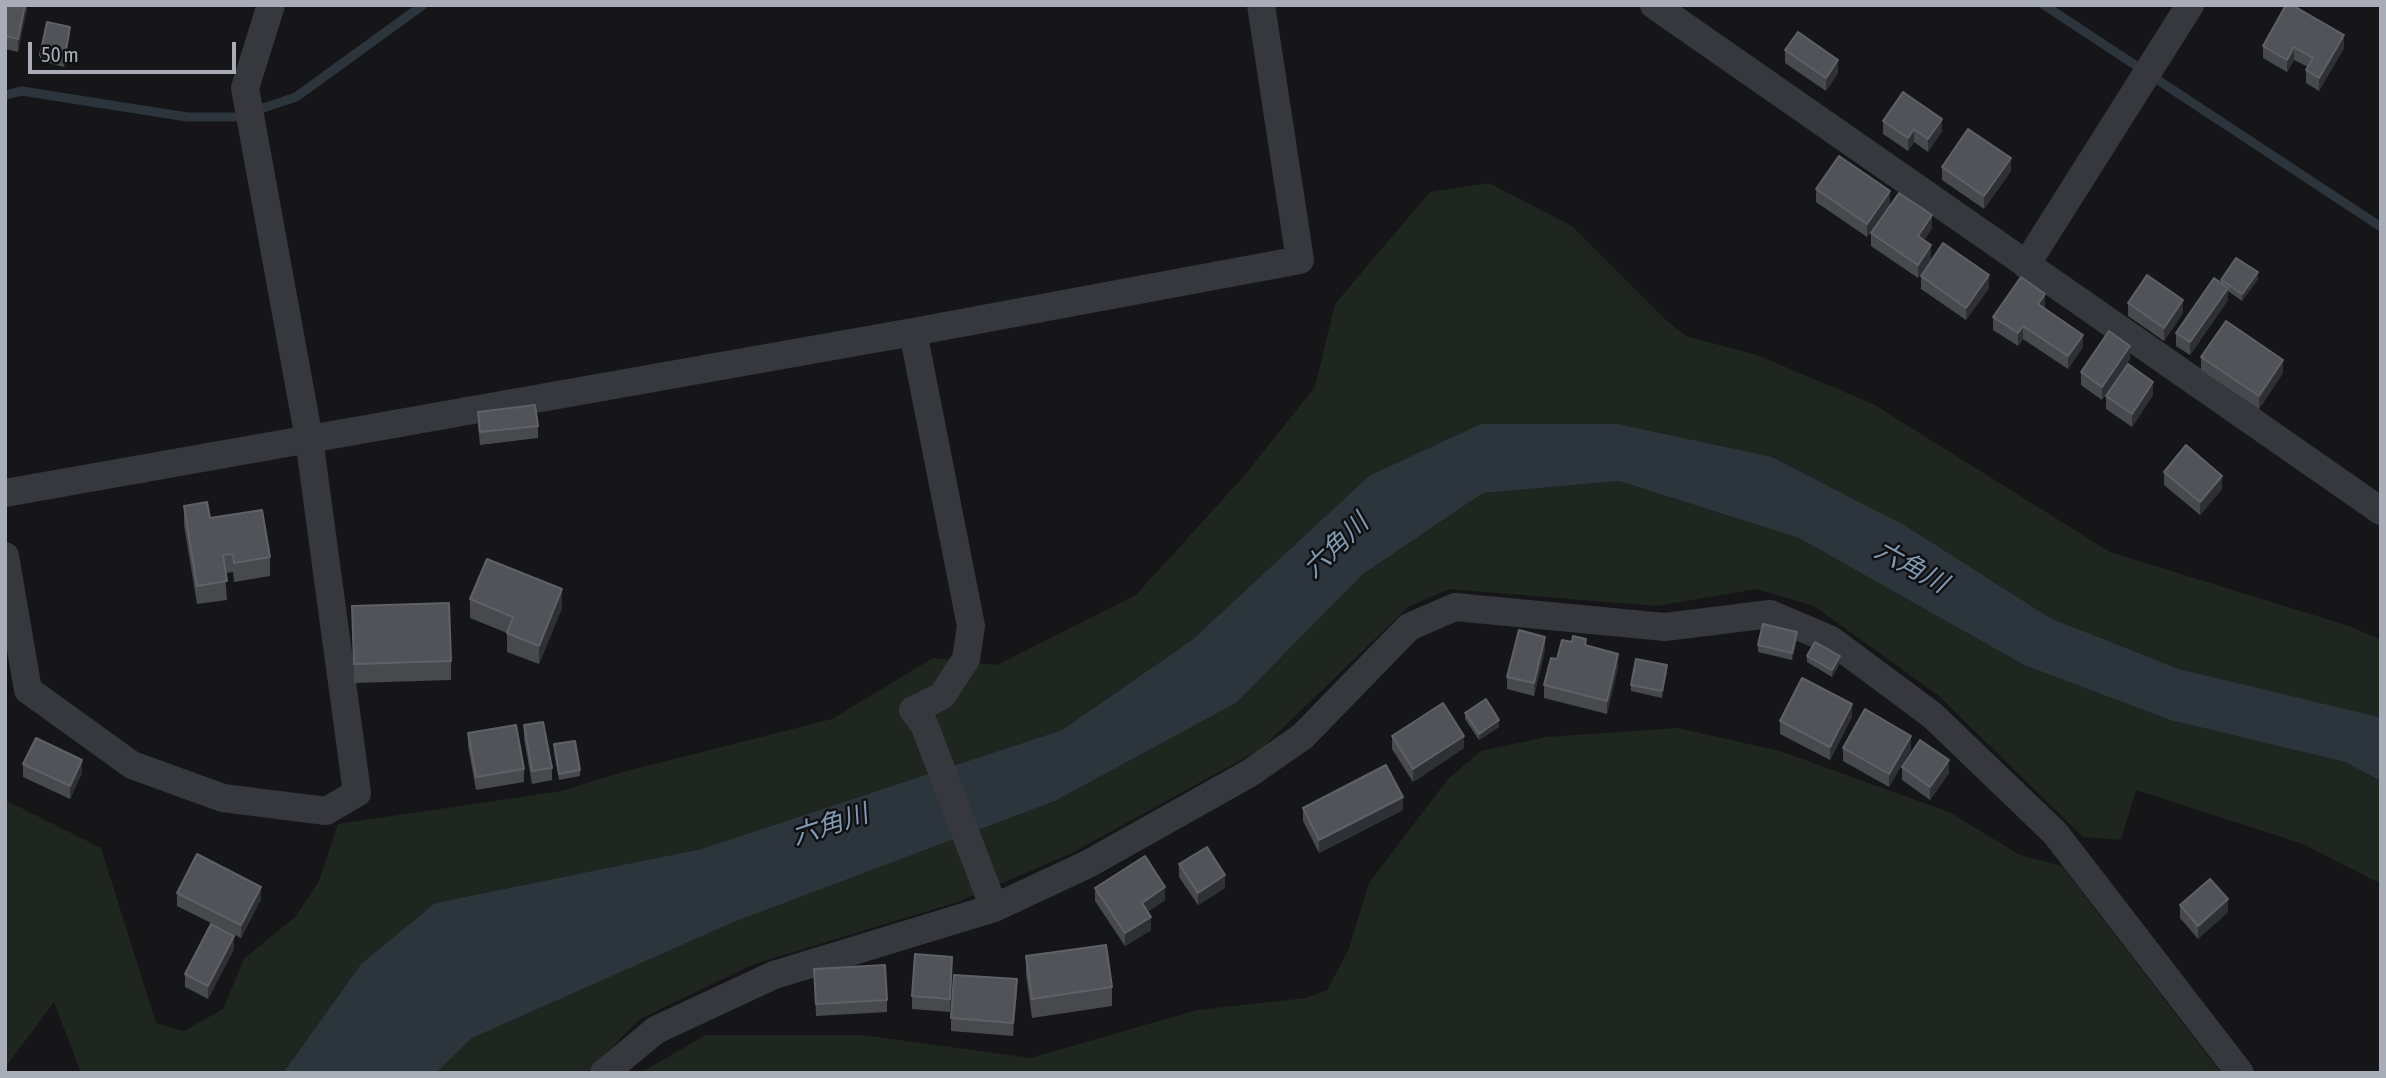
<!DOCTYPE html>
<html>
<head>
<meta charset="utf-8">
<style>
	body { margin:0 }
	#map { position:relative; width:2386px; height:1078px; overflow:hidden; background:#161618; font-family:"Asap Condensed",sans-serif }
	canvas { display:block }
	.frame { position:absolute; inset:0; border:7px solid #a8adb8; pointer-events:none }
	.scale { position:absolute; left:28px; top:42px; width:208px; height:32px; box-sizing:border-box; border:4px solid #a8adb8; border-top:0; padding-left:9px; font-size:21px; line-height:24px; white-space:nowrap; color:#a8adb8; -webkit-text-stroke:5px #111113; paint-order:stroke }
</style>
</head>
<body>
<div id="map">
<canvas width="2386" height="1078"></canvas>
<div class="frame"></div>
<div class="scale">50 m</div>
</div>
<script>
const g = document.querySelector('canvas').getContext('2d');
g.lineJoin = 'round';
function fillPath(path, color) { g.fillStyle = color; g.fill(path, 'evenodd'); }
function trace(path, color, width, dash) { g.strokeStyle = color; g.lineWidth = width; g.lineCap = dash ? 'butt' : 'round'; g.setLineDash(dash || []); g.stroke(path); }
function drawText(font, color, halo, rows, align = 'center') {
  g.font = font + ' "Asap Condensed","Noto Sans JP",sans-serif'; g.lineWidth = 5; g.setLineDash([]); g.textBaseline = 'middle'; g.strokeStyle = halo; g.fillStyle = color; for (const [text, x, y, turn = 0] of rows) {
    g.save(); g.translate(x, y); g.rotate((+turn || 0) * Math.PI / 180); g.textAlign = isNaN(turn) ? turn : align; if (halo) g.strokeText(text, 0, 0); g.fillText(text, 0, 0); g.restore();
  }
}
const green = new Path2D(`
	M1489,183L1572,226L1667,321L1686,336L1757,355L1873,404L2110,552L2349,626L2381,640V719L2179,669L2050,618L1906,526L1772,457L1369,476L1192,640L1062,730L701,849L435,903L361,964L283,1073H81L54,1002L5,1068V800L101,848L156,1023L184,1031L223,1009L244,959L296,916L319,881L338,824L561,791L623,772L832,719L933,658L997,665L1136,595L1244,476L1315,387L1335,304L1430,192Z
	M1619,481L1799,538L2024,665L2170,720L2345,762L2381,781V884L2303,844L2136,790L2121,840L2083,837L1939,696L1814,606L1757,589L1656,606L1449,589L1408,607L1261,749L1072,853L958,902L754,964L640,1019L586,1073H436L472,1038L734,922L1055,801L1236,703L1363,574L1483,493Z
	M1678,728L1780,751L1949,812L2020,855L2062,866L2221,1073H640L706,1035H863L1030,1058L1197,1010L1306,998L1327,990L1348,951L1369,883L1448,779L1481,751L1546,737Z`);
const water = new Path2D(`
	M1481,424H1617L1772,457L1906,526L2050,618L2179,669L2378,717L2381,719V781L2345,762L2170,720L2024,665L1799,538L1619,481L1483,493L1363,574L1236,703L1055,801L734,922L472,1038L436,1073H283L361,964L435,903L701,849L1062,730L1192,640L1369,476Z`);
const stream = new Path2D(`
	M2044,5L2381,227
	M5,95L22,91L187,117H236L296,97L423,5`);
const minor = new Path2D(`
	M1654,5L2381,511
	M2026,265L2190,5
	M913,332L971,626L966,659L942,696L913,710L924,724L994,908
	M5,493L913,332L1300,260L1261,5
	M5,556L28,690L132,765L223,798L326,811L357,793L309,439L245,88L271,5
	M604,1073L656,1030L774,975L994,908L1088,864L1250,773L1303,736L1409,627L1455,607L1665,627L1770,614L1831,640L1932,715L2055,833L2240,1073`);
const wall = new Path2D(`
	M5,5H27L18,52L5,49Z
	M70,33L64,67L40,61V55Z
	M2263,46L2344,48L2319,91L2306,83V70L2308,67L2294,60L2287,72L2263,58Z
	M1785,50L1838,73L1826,91L1785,63Z
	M1883,121L1942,131L1928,152L1914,142L1908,151L1883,134Z
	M1942,167L2011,171L1984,209L1942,180Z
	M1816,189L1890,204L1867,237L1816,202Z
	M1932,228L1924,240L1931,258L1918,278L1871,246V233Z
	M1921,276L1989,288L1966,320L1921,289Z
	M2258,279L2242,301L2228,291V300L2190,355L2176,346V333L2221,283V280Z
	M2128,303L2183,313L2164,341L2128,316Z
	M2045,307L2044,308L2083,347L2068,369L2023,339L2018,346L1993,330V317Z
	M2201,357L2283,373L2259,409L2201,370Z
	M2130,359L2102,400L2081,385V372Z
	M2153,395L2132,427L2106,409V396Z
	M478,412L538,426V438L480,445L478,425Z
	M2164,472L2222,489L2200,515L2164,485Z
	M184,506L210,518L270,557V576L234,582L233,572L225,573L227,600L197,604L184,525Z
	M470,599L562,608L539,664L507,652V633L470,618Z
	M352,606L451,661V680L354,683Z
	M1797,639L1792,660L1758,652V645Z
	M1586,645L1618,667L1607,714L1544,698V685L1557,659Z
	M1545,650L1534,696L1507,689V677Z
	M1807,656L1840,663L1832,677L1807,662Z
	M1667,671L1662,698L1631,691V685Z
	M1465,713L1499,727L1479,740L1465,719Z
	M1852,717L1830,760L1780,734V721Z
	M524,725L552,768V780L532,784L524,738Z
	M468,733L524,769V782L476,790L468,746Z
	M1392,736L1464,748L1413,782L1392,749Z
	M554,744L580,770V776L559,780L554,751Z
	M1843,748L1911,749L1889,787L1843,761Z
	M23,764L82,773L70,799L23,777Z
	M1902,767L1949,773L1930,800L1902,780Z
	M1303,808L1403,810L1319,853L1303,821Z
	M1179,864L1225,888L1198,905L1179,877Z
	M1095,888L1165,900L1147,912L1151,930L1125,946L1095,901Z
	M177,893L261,899L241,938L177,906Z
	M2180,905L2228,912L2198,939L2180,918Z
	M234,949L208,999L185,987V974Z
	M1026,956L1112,987V1006L1032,1018L1026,975Z
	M814,969L887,1000V1012L816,1016Z
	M952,970L950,1012L912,1009V996Z
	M1017,992L1013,1036L951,1031V1018Z`);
const shadedWall = new Path2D(`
	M25,5H27V10L18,52V39Z
	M70,27V33L64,67V60Z
	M2344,35V48L2319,91V78Z
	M2294,47V60L2287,72V60Z
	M1838,60V73L1826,91V78Z
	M1942,119V131L1928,152V139Z
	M1914,129V142L1908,151V138Z
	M2011,158V171L1984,209V196Z
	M1890,191V204L1867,237V224Z
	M1932,215V228L1918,249V236Z
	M1931,245V258L1918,278V265Z
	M2258,272V279L2242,301V294Z
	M1989,275V288L1966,320V308Z
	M2228,288V300L2190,355V342Z
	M2045,294V307L2038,317V304Z
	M2183,300V313L2164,341V328Z
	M2023,326V339L2018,346V333Z
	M2083,335V347L2068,369V356Z
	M2130,346V359L2102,400V387Z
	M2283,360V373L2259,409V396Z
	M2153,382V395L2132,427V414Z
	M2222,476V489L2200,515V502Z
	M562,589V608L539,664V646Z
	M1797,632V639L1792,660V653Z
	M1545,637V650L1534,696V683Z
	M1618,654V667L1607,714V701Z
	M1840,656V663L1832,677V670Z
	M1667,665V671L1662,698V691Z
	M1852,704V717L1830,760V747Z
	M1499,720V727L1479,740V734Z
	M1464,736V748L1413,782V769Z
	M1911,736V749L1889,787V774Z
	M82,760V773L70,799V786Z
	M1949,760V773L1930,800V787Z
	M1403,797V810L1319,853V840Z
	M1225,875V888L1198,905V893Z
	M261,887V899L241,938V925Z
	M1165,887V900L1142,916V903Z
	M2228,899V912L2198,939V926Z
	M1151,917V930L1125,946V933Z
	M234,936V949L208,999V986Z
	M1017,979V992L1013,1036V1023Z`);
const building = new Path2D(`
	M5,5H25L18,39L5,36Z
	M2286,5H2292L2344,35L2319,78L2306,70L2313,58L2294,47L2287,60L2263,46Z
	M47,22L70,27L64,60L40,55Z
	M1798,32L1838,60L1826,78L1785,50Z
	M1903,92L1942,119L1928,139L1914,129L1908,138L1883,121Z
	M1968,129L2011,158L1984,196L1942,167Z
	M1839,156L1890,191L1867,224L1816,189Z
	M1899,193L1932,215L1918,236L1931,245L1918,265L1871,233Z
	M1943,243L1989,275L1966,308L1921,276Z
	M2236,258L2258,272L2242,294L2221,280Z
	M2147,275L2183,300L2164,328L2128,303Z
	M2021,277L2045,294L2038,304L2083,335L2068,356L2023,326L2018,333L1993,317Z
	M2214,278L2228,288L2190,342L2176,333Z
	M2226,321L2283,360L2259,396L2201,357Z
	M2109,331L2130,346L2102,387L2081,372Z
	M2128,364L2153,382L2132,414L2106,396Z
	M535,405L538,426L480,432L478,412Z
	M2186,445L2222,476L2200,502L2164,472Z
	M207,502L210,518L262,510L270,557L234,563L233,554L223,555L227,581L197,586L184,506Z
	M487,559L562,589L539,646L507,633L513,617L470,599Z
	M449,603L451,661L354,664L352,606Z
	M1763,624L1797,632L1792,653L1758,645Z
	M1519,630L1545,637L1534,683L1507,677Z
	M1573,636L1586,639L1585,645L1618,654L1607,701L1544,685L1551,658L1557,659L1562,640L1572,642Z
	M1815,642L1840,656L1832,670L1807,656Z
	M1636,659L1667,665L1662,691L1631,685Z
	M1802,678L1852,704L1830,747L1780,721Z
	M1486,699L1499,720L1479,734L1465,713Z
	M1443,703L1464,736L1413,769L1392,736Z
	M1865,709L1911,736L1889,774L1843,748Z
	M543,722L552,768L532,771L524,725Z
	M516,725L524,769L476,777L468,733Z
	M36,738L82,760L70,786L23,764Z
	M1920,740L1949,760L1930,787L1902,767Z
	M575,741L580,770L559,774L554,744Z
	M1386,765L1403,797L1319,840L1303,808Z
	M1207,847L1225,875L1198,893L1179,864Z
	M197,854L261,887L241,925L177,893Z
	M1145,856L1165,887L1142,903L1151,917L1125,933L1095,888Z
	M2210,879L2228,899L2198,926L2180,905Z
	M211,924L234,936L208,986L185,974Z
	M1106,945L1112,987L1032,999L1026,956Z
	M915,954L952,957L950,999L912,996Z
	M885,965L887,1000L816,1004L814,969Z
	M954,975L1017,979L1013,1023L951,1018Z`);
const waterNames = [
	["六角川",1336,546,-44],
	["六角川",1911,567,29],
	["六角川",830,825,-18]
];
fillPath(green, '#1e261f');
fillPath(water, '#2c353c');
trace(stream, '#2c353c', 9);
trace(minor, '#37383d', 28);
fillPath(wall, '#47494d');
fillPath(shadedWall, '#2f3033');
fillPath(building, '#525359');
trace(building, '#5f6168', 2);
drawText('italic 26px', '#7f9bb3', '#111113', waterNames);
</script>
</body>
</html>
